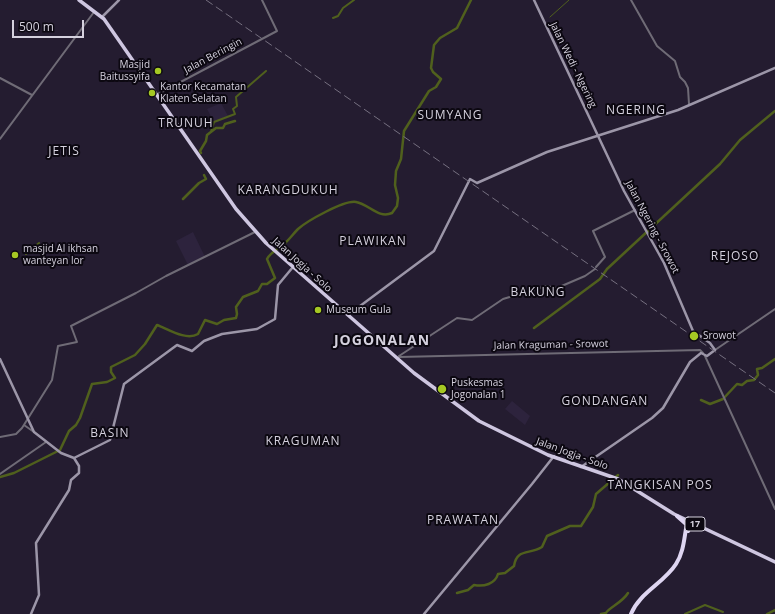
<!DOCTYPE html>
<html>
<head>
<meta charset="utf-8">
<style>
	body { margin:0 }
	#map { position:relative; width:775px; height:614px; overflow:hidden; background:#241c30; font-family:"Open Sans",sans-serif }
	canvas { display:block }
	.scale { position:absolute; left:12px; top:20px; width:72px; height:18px; box-sizing:border-box; border:2px solid #d5d1de; border-top:0; padding-left:5px; font-size:12px; line-height:14px; white-space:nowrap; color:#d5d1de; -webkit-text-stroke:3px #0c0811; paint-order:stroke }
</style>
</head>
<body>
<div id="map">
<canvas width="775" height="614"></canvas>
<div class="scale">500 m</div>
</div>
<script>
const g = document.querySelector('canvas').getContext('2d');
g.lineJoin = 'round';
function fillPath(path, color) { g.fillStyle = color; g.fill(path, 'evenodd'); }
function trace(path, color, width, dash) { g.strokeStyle = color; g.lineWidth = width; g.lineCap = dash ? 'butt' : 'round'; g.setLineDash(dash || []); g.stroke(path); }
function drawText(font, color, halo, rows, align = 'center') {
  g.font = font + ' "Open Sans",sans-serif'; g.lineWidth = 4; g.setLineDash([]); g.textBaseline = 'middle'; g.strokeStyle = halo; g.fillStyle = color; for (const [text, x, y, turn = 0] of rows) {
    g.save(); g.translate(x, y); g.rotate((+turn || 0) * Math.PI / 180); g.textAlign = isNaN(turn) ? turn : align; if (halo) g.strokeText(text, 0, 0); g.fillText(text, 0, 0); g.restore();
  }
}
const built = new Path2D(`
	M221,103L228,116L214,122L207,109Z
	M193,232L205,257L188,265L176,241Z
	M512,401L530,416L525,425L505,409Z`);
const stream = new Path2D(`
	M550,17L569,0`);
const canal = new Path2D(`
	M333,18L338,16L343,8L354,0
	M211,132L214,122L235,114L233,109L237,106L236,97L266,71
	M26,254L39,243
	M685,614L705,605L723,612`);
const river = new Path2D(`
	M201,153L200,151L206,141L207,135L216,128H223L225,124L235,121
	M183,199L199,183L206,179L204,175
	M534,328L600,279L607,269L720,164L740,140L775,111
	M701,400L710,404L723,399L737,384L742,385L747,381L754,380L758,375L757,369L762,368L775,359
	M0,477L14,473L60,450L69,431L76,425L80,418L92,384L107,382L115,378L111,372V367L135,355L145,344L157,325C168,329 186,341 198,334L205,320L217,324L224,320L236,318L237,314L236,307L243,297L258,291L262,284H267L275,278L267,259C270,253 278,249 283,245C289,240 293,234 298,229C307,221 344,200 356,202C369,204 378,219 392,213L397,206L398,198L395,185L396,171L401,159L404,131L429,91L436,87L441,79L433,72L431,68L434,45L440,38L457,28L471,0
	M457,593L468,590L474,585C484,587 495,584 498,574L505,573L514,566C517,548 529,555 542,547L547,536L570,526H581L593,507L596,494L618,475
	M601,614L606,613C608,608 622,603 628,593
	M767,614L775,610`);
const tertiary = new Path2D(`
	M631,0L657,46L675,61L680,77L685,82L688,88L689,104
	M0,78L32,95
	M156,95L277,31L262,0
	M0,139L94,12
	M596,267L605,257L593,231L635,210
	M715,350L775,309
	M399,356L457,318L472,320L503,299L546,286L557,288L585,276L595,269
	M705,356L775,509
	M399,357L700,350L703,353
	M24,425L34,432
	M0,437L16,434L22,428L52,380L58,346L77,342L71,326L136,293L166,276L255,232
	M0,474L46,442`);
const secondary = new Path2D(`
	M534,0L624,191L664,263L693,331L710,343L715,350L707,356L701,353L690,362L663,408L652,418L581,467
	M102,17L119,0
	M348,315L434,251L470,179L477,183L547,152L678,110L775,68
	M0,359L34,432L61,453L74,458L79,466V473L71,480L69,490L36,543L39,595L31,614
	M74,458L110,440L124,384L177,345L192,351L204,341L222,334L257,329L275,319L278,285L293,267
	M424,614L532,484L554,456`);
const trunk = new Path2D(`
	M79,0L104,19L236,209L266,243L414,373L479,421L548,455L618,479L674,514L775,562`);
const motorway = new Path2D(`
	M677,516L686,524
	M688,531L691,525L699,526
	M631,614C639,593 664,583 676,564C685,550 684,534 688,519`);
const rail = new Path2D(`
	M206,0L775,393`);
const markers = [
	[158,71,4,"#a5c823"],
	[152,93,4,"#a5c823"],
	[15,255,4,"#a5c823"],
	[318,310,4,"#a5c823"],
	[694,336,5,"#a5c823"],
	[442,389,5,"#a5c823"]
];
const shields = [
	[695,524,20]
];
const shieldNames = [
	["17",695,524]
];
const streetNames = [
	["Jalan Beringin",213,56,-28],
	["Jalan Wedi - Ngering",573,65,64],
	["Jalan Ngering - Srowot",652,227,62],
	["Jalan Jogja - Solo",302,265,42],
	["Jalan Kraguman - Srowot",551,345,-1],
	["Jalan Jogja - Solo",572,454,20]
];
const poiNames = [
	["Masjid",150,65,"right"],
	["Baitussyifa",150,77,"right"],
	["Kantor Kecamatan",160,87],
	["Klaten Selatan",160,99],
	["masjid Al ikhsan",23,249],
	["wanteyan lor",23,261],
	["Museum Gula",326,310],
	["Srowot",703,336],
	["Puskesmas",451,383],
	["Jogonalan 1",451,395]
];
const quarterNames = [
	["NGERING",636,111],
	["SUMYANG",450,116],
	["TRUNUH",186,124],
	["JETIS",64,152],
	["KARANGDUKUH",288,191],
	["PLAWIKAN",373,242],
	["REJOSO",735,257],
	["BAKUNG",538,293],
	["GONDANGAN",605,402],
	["BASIN",110,434],
	["KRAGUMAN",303,442],
	["TANGKISAN POS",660,486],
	["PRAWATAN",463,521]
];
const districtNames = [
	["JOGONALAN",382,341]
];
fillPath(built, '#2d233d');
trace(stream, '#50601d', 1);
trace(canal, '#50601d', 2);
trace(river, '#50601d', 2.5);
trace(tertiary, '#6f6b76', 2);
trace(secondary, '#9c96a8', 2.5);
trace(trunk, '#cec6e0', 3.5);
trace(motorway, '#ded5f1', 4);
trace(rail, '#767080', 1, [8, 4]);
for (const [x, y, r, color] of markers) { const dot = new Path2D(); dot.arc(x, y, r, 0, 2 * Math.PI); g.fillStyle = color; g.fill(dot); trace(dot, '#0c0811', 1.5); }
for (const [x, y, w] of shields) { const box = new Path2D(); box.roundRect(x - w / 2, y - 7, w, 14, 3); g.fillStyle = '#0c0811'; g.fill(box); trace(box, '#d5d1de', 1); }
drawText('bold 9px', '#d5d1de', null, shieldNames);
drawText('10px', '#d5d1de', '#0c0811', streetNames);
drawText('10px', '#d5d1de', '#0c0811', poiNames, 'left');
g.letterSpacing = '1px';
drawText('12px', '#d5d1de', '#0c0811', quarterNames);
g.letterSpacing = '0px';
g.letterSpacing = '1px';
drawText('bold 14px', '#d5d1de', '#0c0811', districtNames);
g.letterSpacing = '0px';
</script>
</body>
</html>
